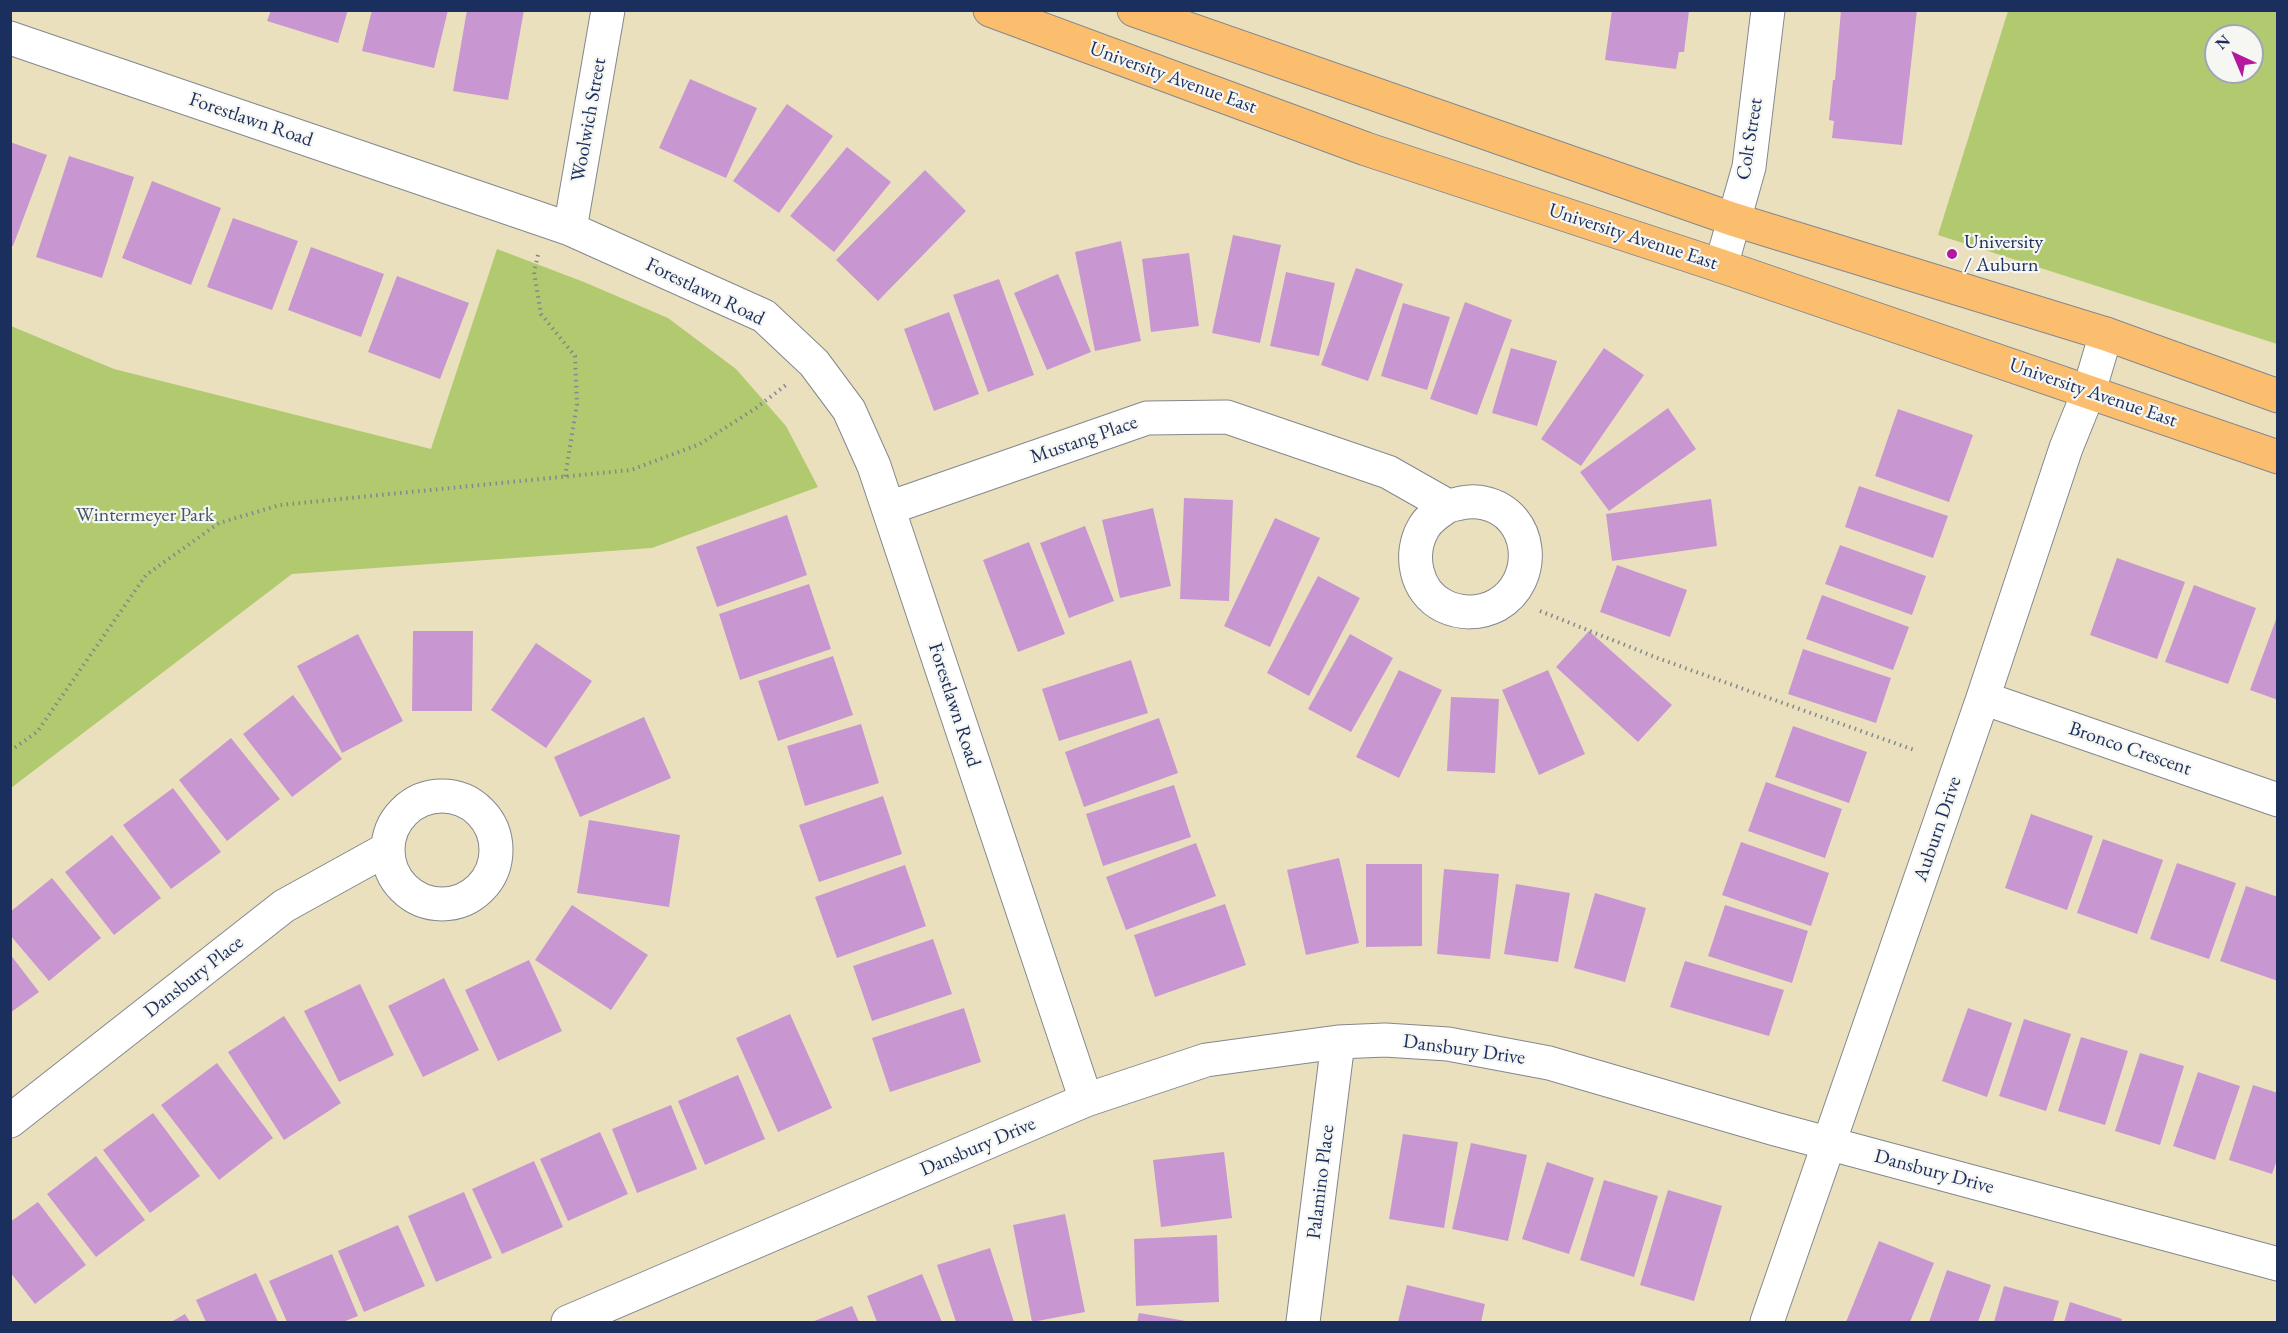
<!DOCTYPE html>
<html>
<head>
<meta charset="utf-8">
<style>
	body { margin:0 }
	#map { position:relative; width:2288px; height:1333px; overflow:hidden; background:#ebe0bd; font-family:"EB Garamond",serif }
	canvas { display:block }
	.frame { position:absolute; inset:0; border:12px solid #1b2f5e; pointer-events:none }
	.north { position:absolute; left:2204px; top:24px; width:60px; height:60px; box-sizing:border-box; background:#f6f6f2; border:2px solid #9ea6b7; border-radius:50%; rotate:316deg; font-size:16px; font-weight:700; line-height:24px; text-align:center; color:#1b2f5e }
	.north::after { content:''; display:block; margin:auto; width:21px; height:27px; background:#b5179e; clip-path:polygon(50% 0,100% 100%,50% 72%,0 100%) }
</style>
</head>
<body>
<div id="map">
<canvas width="2288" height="1333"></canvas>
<div class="frame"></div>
<div class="north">N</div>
</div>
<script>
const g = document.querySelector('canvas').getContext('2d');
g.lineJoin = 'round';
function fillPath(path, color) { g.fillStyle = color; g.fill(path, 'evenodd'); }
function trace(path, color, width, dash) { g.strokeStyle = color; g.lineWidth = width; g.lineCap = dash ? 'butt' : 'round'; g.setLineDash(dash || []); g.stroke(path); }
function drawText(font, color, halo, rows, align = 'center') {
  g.font = font + ' "EB Garamond",serif'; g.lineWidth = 4.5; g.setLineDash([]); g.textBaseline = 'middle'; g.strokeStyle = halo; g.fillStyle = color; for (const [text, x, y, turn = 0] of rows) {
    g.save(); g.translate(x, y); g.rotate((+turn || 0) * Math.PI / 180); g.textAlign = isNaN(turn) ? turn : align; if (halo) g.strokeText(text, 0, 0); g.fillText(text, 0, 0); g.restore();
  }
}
const green = new Path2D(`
	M2008,11H2277V344L1938,235ZM2216,36H2252V72H2216Z
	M497,249L584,282L668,318L736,369L786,426L818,487L652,548L292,574L11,788V326L114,369L431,449Z`);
const building = new Path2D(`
	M271,10H348L338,43L267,21Z
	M372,10H448L434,68L362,51Z
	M467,10H524L508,100L453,91Z
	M1612,10L1689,11L1684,52H1679L1676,69L1605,60Z
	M1841,10H1917L1902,145L1832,138L1834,121L1829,120L1833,80H1835Z
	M690,79L757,108L726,178L659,148Z
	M787,104L833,136L779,213L733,181Z
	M10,142L47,155L13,246L10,245Z
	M847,147L891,182L834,252L790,216Z
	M69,156L134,177L102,278L36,257Z
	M925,170L966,211L878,301L836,260Z
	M152,181L221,208L191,285L122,258Z
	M233,218L298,241L272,310L207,287Z
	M1233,235L1281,245L1260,343L1212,333Z
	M1121,241L1141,341L1095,351L1075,252Z
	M311,247L384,274L361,337L288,310Z
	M1189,253L1199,326L1151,332L1142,259Z
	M1356,268L1403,284L1368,381L1321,365Z
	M1286,272L1335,283L1319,356L1270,346Z
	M1058,274L1091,352L1047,370L1014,293Z
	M397,276L469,303L440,379L368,352Z
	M999,279L1034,375L988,392L953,295Z
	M1465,302L1512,320L1477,415L1430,399Z
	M1403,303L1450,317L1427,390L1381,376Z
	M949,312L979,394L934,411L904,329Z
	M1511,348L1557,361L1537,426L1492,413Z
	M1604,348L1644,375L1581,466L1541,439Z
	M1668,408L1696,449L1609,511L1580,472Z
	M1898,409L1973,435L1949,502L1875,476Z
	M1859,486L1948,516L1933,558L1845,527Z
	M1184,498L1233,500L1229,601L1180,599Z
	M1711,499L1717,546L1612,561L1606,514Z
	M1153,508L1171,586L1120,598L1102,520Z
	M787,515L807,575L717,607L696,547Z
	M1275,518L1320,538L1270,647L1224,626Z
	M1085,526L1114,601L1069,618L1040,543Z
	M1029,542L1065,634L1018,652L983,560Z
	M1840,545L1926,576L1912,615L1825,584Z
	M2117,558L2185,582L2157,659L2090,635Z
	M1617,565L1687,590L1670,637L1600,612Z
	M1318,576L1360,598L1309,696L1267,673Z
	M809,584L831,649L740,680L719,614Z
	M2194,585L2256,608L2228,684L2165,662Z
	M1822,595L1909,627L1893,670L1806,639Z
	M2278,614V700L2250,690Z
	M413,631H473L472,711H412Z
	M1589,631L1672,705L1638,742L1556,667Z
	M358,634L403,721L342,753L297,666Z
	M1350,634L1393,658L1351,732L1308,709Z
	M536,643L592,681L546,748L491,710Z
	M1803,649L1891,678L1876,723L1788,694Z
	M833,656L853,715L778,741L758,681Z
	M1131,660L1148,713L1059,741L1042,689Z
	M1399,670L1442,690L1399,778L1356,757Z
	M1548,670L1585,754L1539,775L1502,690Z
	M293,695L342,759L292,797L243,734Z
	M1451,697L1499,699L1495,773L1447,771Z
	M644,717L671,778L580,817L554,757Z
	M1159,718L1178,773L1084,807L1065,752Z
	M861,724L879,783L805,806L787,746Z
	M1793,726L1867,752L1849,803L1775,777Z
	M231,738L280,799L227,841L179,780Z
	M1766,782L1842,809L1825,858L1748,831Z
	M1174,785L1191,837L1103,866L1086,814Z
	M173,788L221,852L171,889L123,825Z
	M883,796L902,854L819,882L799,825Z
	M2031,814L2093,836L2067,910L2005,888Z
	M589,820L680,835L669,907L577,893Z
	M112,835L161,898L114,935L65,872Z
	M2103,839L2163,860L2137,934L2077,913Z
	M1741,842L1829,873L1811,926L1722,895Z
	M1196,843L1216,896L1126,930L1106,877Z
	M1339,858L1359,943L1306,955L1287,870Z
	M2177,863L2236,883L2209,959L2150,939Z
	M1366,864H1422V946L1366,947Z
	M905,865L926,926L837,958L815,897Z
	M1444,869L1499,874L1490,959L1437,954Z
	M52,878L101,938L49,981L10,935V912Z
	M1516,884L1570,893L1558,962L1504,954Z
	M2246,886L2278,897V981L2220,961Z
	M1595,893L1646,908L1625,982L1574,968Z
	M1225,904L1246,965L1155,997L1134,935Z
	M572,905L648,955L611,1010L535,960Z
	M1725,905L1808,931L1792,983L1708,956Z
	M933,939L952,994L872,1021L853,966Z
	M10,954L39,992L10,1013Z
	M529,960L562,1031L498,1061L465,990Z
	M1685,961L1784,990L1769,1036L1670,1007Z
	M444,978L479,1050L423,1077L388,1006Z
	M360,984L394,1055L339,1082L304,1011Z
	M964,1008L981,1062L890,1092L872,1038Z
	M1968,1008L2012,1023L1987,1097L1942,1081Z
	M790,1014L832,1108L778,1132L736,1038Z
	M284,1016L341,1103L284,1140L228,1052Z
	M2024,1019L2071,1034L2046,1111L1999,1096Z
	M2081,1037L2128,1051L2105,1125L2058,1111Z
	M2140,1053L2184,1066L2160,1145L2115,1131Z
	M217,1063L273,1138L219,1180L161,1105Z
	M2198,1072L2240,1086L2215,1160L2173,1146Z
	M738,1075L765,1139L705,1165L678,1101Z
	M2253,1085L2278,1093V1157L2272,1174L2229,1160Z
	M671,1105L697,1169L637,1193L612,1129Z
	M153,1113L200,1176L150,1213L103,1150Z
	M600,1132L628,1194L568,1221L540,1159Z
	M1403,1134L1458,1142L1444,1228L1389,1219Z
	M1471,1143L1527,1155L1508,1241L1452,1229Z
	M1224,1152L1232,1218L1161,1227L1153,1160Z
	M96,1156L145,1220L96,1257L47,1194Z
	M534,1161L563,1227L502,1254L472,1189Z
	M1547,1162L1594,1178L1569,1254L1522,1239Z
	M1604,1180L1658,1196L1634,1277L1580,1260Z
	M1668,1190L1722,1206L1694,1301L1640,1285Z
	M464,1192L492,1258L436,1282L408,1216Z
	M38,1202L86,1265L35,1304L10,1272V1222Z
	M1065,1214L1085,1312L1032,1322L1013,1225Z
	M398,1225L425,1286L364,1312L338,1251Z
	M1217,1235L1219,1302L1136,1306L1134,1239Z
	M1879,1241L1934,1263L1910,1322H1846Z
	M990,1248L1014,1322H956L937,1265Z
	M332,1254L358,1316L343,1322H287L269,1281Z
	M1947,1270L1991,1285L1978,1322H1929Z
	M256,1273L278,1322H206L196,1300Z
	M922,1274L942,1322H877L867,1296Z
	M1407,1285L1485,1304L1481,1322H1398Z
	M2004,1286L2059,1301L2053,1322H1994Z
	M2070,1302L2122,1319L2121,1322H2064Z
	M852,1306L859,1322H812Z
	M1139,1313L1186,1321V1322H1137Z
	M185,1314L190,1322H171Z`);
const path = new Path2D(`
	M538,255L534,272L541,314L575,356L577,404L565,477
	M1540,611L1660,659L1914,750
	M10,751L37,732L146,575L219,523L280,505L631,470L700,444L756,408L786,385`);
const minor = new Path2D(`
	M10,38L570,229L764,316L814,363L849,410L874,466L1086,1100
	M570,229L608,10
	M1721,266L1749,167L1768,10
	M889,508L1147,418L1227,417L1388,472L1448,506C1460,503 1472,500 1484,503C1534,514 1539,581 1497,605C1480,614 1461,614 1444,606C1415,592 1408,553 1424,527C1430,517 1439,512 1448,506
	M1983,698L2278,800
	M388 850a54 54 0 1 1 108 0a54 54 0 1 1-108 0Z
	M10,1121L284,906L387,849
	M568,1322L1086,1100L1206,1060L1338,1042L1385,1040L1448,1044L1549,1063L1775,1129L2278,1264
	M1303,1322L1338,1042
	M1767,1322L1983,698L2066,448L2089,391L2106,334`);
const major = new Path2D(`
	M990,10L1366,149L1721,266L2278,457
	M1134,10L1732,219L2106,334L2278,396`);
const markers = [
	[1952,254,6,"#b5179e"]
];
const streetNames = [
	["University Avenue East",1173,78,20],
	["Forestlawn Road",251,120,19],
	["Woolwich Street",589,120,-80],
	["Colt Street",1750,139,-81],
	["University Avenue East",1633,237,18],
	["Forestlawn Road",705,292,26],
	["University Avenue East",2093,393,19],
	["Mustang Place",1084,440,-19],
	["Forestlawn Road",954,705,72],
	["Bronco Crescent",2130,749,19],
	["Auburn Drive",1938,829,-71],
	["Dansbury Place",194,977,-38],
	["Dansbury Drive",1464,1050,8],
	["Dansbury Drive",978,1147,-23],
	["Dansbury Drive",1934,1172,15],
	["Palamino Place",1321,1182,-83]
];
const poiNames = [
	["University",1964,243],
	["/ Auburn",1964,266]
];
const parkNames = [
	["Wintermeyer Park",145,516]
];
fillPath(green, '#b1ca6f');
fillPath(building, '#c897d2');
trace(minor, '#83888e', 35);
trace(major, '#83888e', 35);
trace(path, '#83888e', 4, [1.5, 4.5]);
trace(minor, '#fff', 33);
trace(major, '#fabe6e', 33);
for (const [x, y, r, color] of markers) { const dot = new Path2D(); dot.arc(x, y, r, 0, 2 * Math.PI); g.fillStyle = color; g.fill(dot); trace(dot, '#f6f6f2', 2); }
drawText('20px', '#1b2f5e', '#f6f6f2', streetNames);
drawText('20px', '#1b2f5e', '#f6f6f2', poiNames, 'left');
drawText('20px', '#405662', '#f6f6f2', parkNames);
</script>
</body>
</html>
